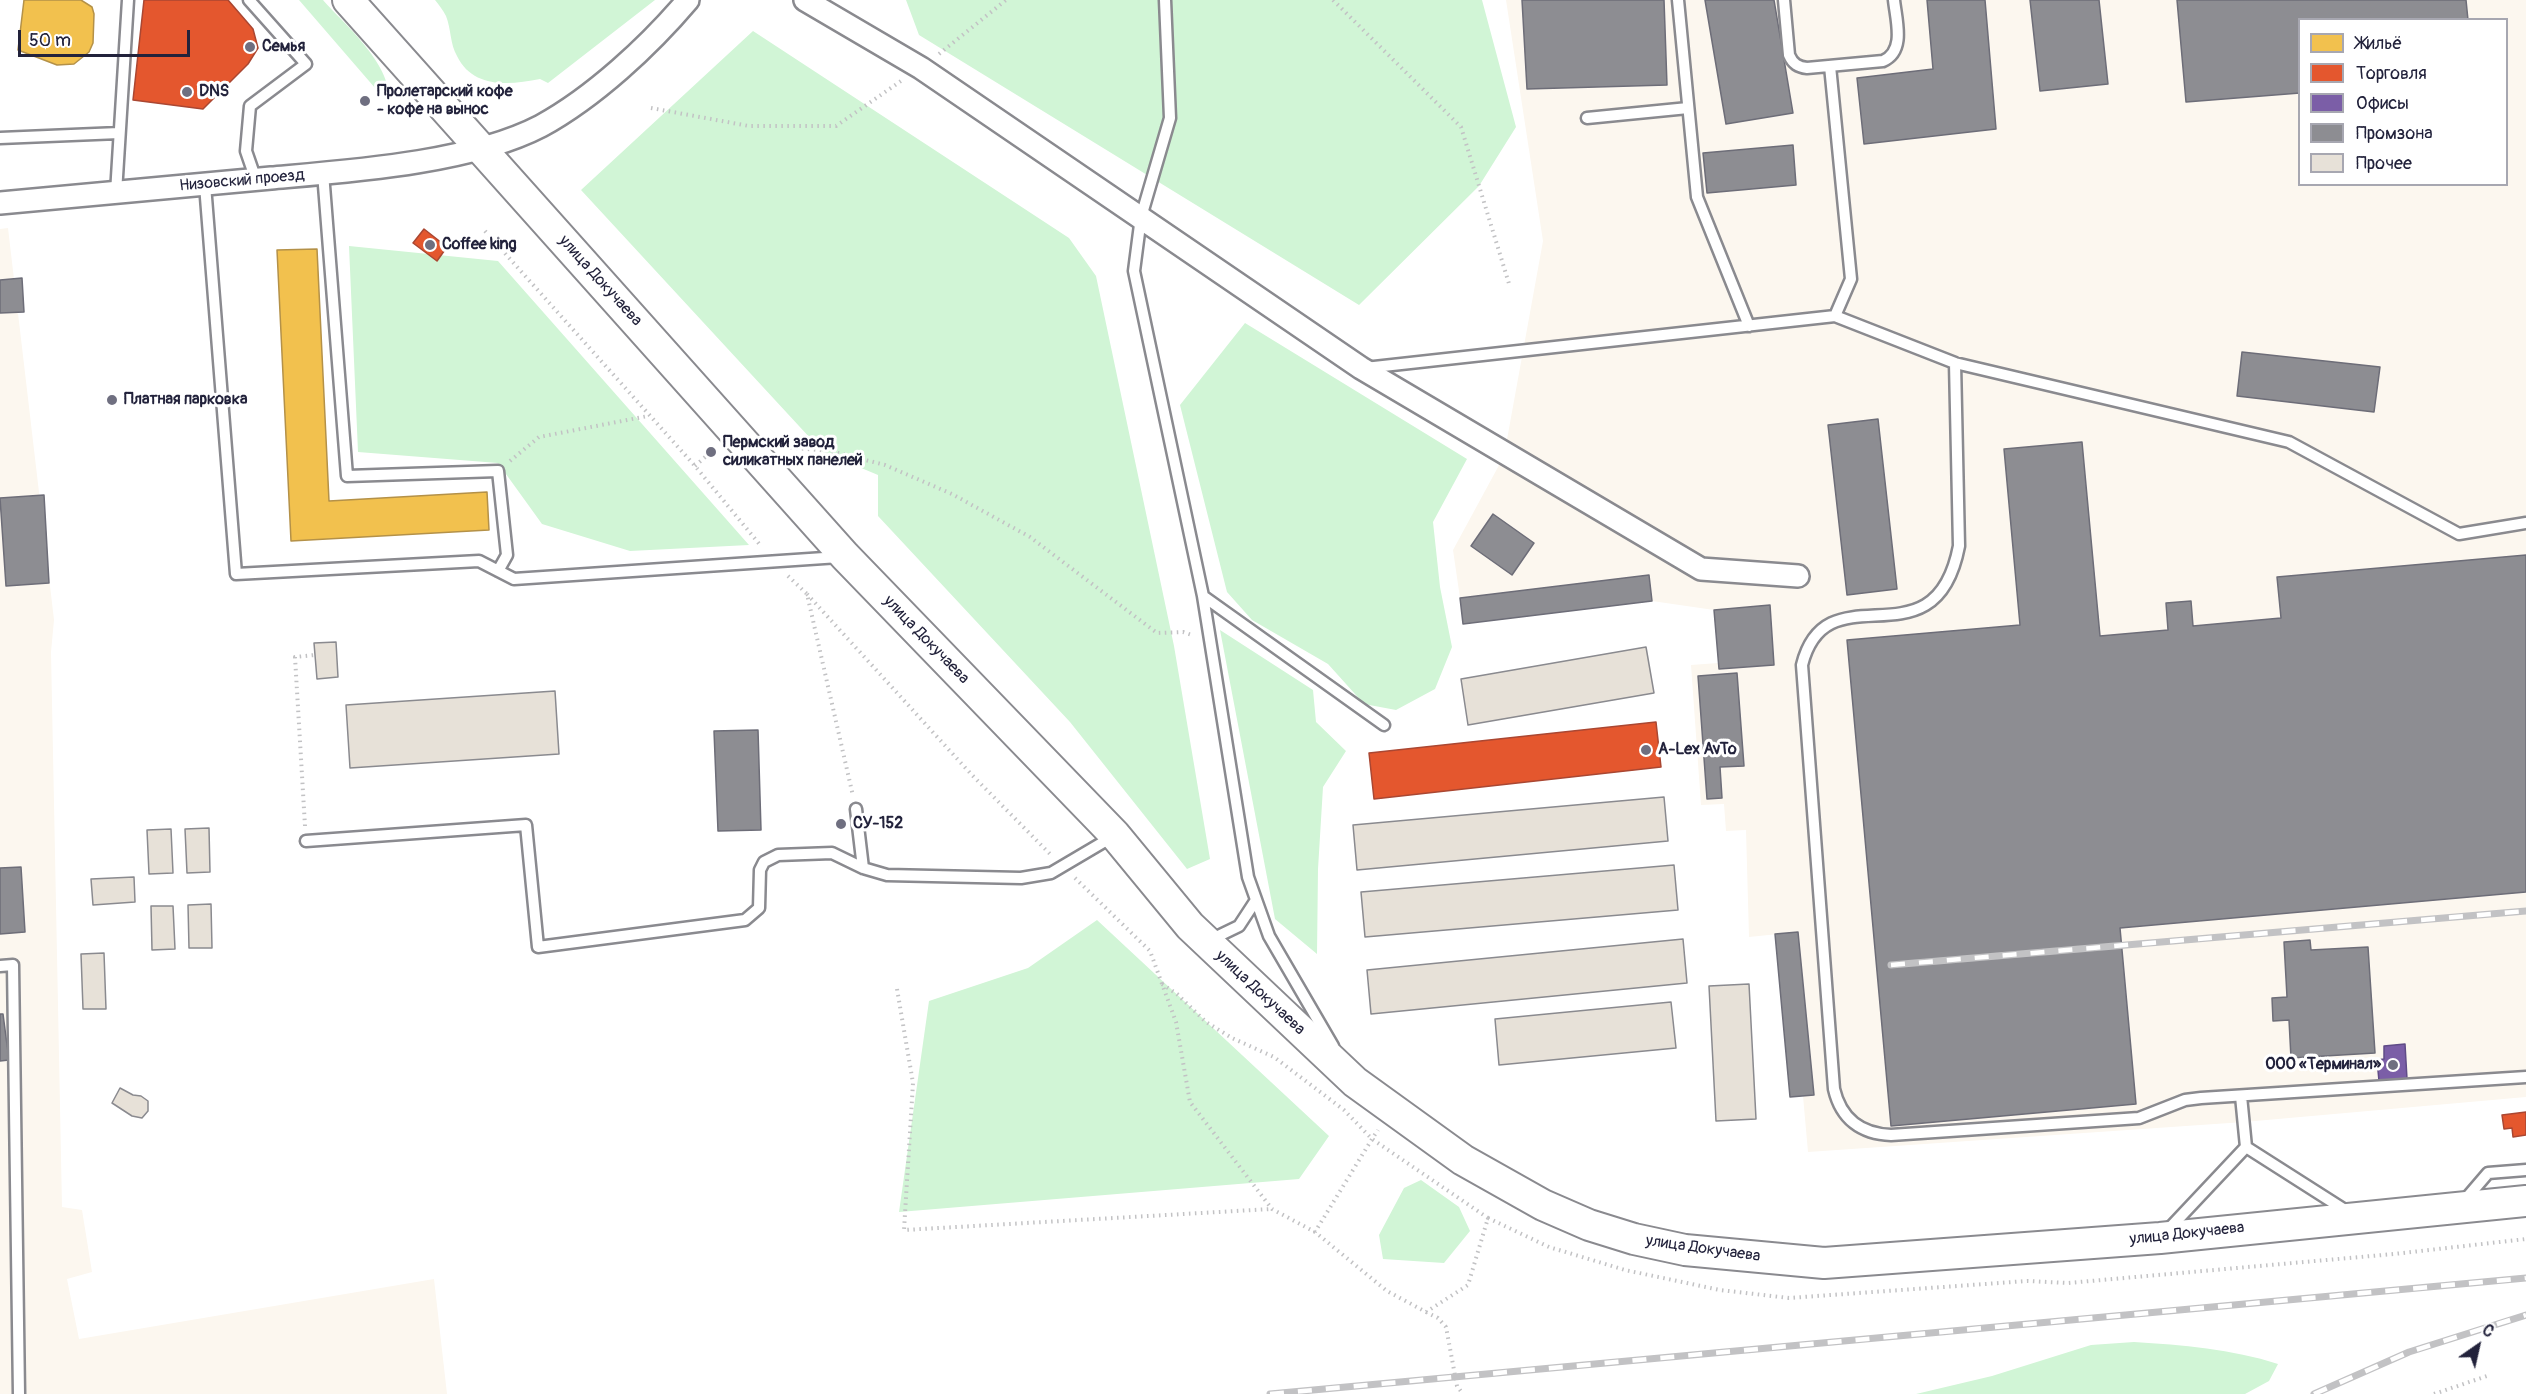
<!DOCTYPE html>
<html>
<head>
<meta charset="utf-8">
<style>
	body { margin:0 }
	#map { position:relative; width:2526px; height:1394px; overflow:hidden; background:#fff; font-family:Pangolin,sans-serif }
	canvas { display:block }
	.legend { position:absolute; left:2298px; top:18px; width:210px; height:168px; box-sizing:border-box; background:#fff; border:2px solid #a7a7b1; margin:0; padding:8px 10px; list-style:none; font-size:18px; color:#22223b }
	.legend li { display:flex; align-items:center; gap:12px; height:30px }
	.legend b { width:30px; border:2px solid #a7a7b1 }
	.north { position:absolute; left:2448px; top:1316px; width:60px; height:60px; -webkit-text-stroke:4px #fff; paint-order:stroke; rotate:34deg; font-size:16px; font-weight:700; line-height:24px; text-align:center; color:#22223b }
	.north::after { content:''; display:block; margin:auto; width:21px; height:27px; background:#22223b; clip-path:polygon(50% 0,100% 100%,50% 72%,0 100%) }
	.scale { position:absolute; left:18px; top:30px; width:172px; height:27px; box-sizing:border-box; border:3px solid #22223b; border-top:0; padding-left:8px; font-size:18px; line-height:21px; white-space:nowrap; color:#22223b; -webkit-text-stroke:4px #fff; paint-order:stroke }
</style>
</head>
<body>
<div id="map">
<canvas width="2526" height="1394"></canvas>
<ul class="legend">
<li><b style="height:16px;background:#f2c14e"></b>Жильё</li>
<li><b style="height:16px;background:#e4572e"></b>Торговля</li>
<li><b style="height:16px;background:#7b5ea7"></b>Офисы</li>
<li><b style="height:16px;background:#8d8d92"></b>Промзона</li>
<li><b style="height:16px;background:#e7e1d8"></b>Прочее</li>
</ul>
<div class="north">С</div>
<div class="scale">50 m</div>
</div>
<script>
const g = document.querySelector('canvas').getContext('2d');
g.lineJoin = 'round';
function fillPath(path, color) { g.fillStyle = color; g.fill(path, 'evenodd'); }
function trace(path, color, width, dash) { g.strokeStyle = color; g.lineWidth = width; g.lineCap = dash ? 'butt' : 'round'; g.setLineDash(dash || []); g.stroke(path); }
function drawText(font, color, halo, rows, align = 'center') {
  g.font = font + ' Pangolin,sans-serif'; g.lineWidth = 6; g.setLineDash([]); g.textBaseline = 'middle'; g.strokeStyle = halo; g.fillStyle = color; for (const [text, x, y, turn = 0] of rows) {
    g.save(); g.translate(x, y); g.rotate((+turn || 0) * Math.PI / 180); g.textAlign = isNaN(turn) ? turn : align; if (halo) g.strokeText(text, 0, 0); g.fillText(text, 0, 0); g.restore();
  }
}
const built = new Path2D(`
	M1506,0H2526V1097L2244,1122L1808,1152L1803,1096L1814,1094L1798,932L1749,937L1746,830L1726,831L1724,804L1701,805L1691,665L1718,663L1714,610L1652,601L1649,575L1460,598L1453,550L1504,456L1543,241ZM2300,20H2506V184H2300Z
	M8,228L54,620L51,652L62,1207L82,1210L92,1272L67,1279L79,1339L434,1279L447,1394H0V229Z`);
const green = new Path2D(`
	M299,0H323C345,25 395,67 388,103Z
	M435,0H655L548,83L540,79C510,85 473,89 457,56C450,44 451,28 446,16C443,10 439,5 435,0Z
	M906,0H1482L1516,127L1479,186L1359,305L919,35Z
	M753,31L1069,238L1096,276L1174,646L1210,859L1187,869L1070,722L878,516V475L823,452L581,190Z
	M349,246L498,261L749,545L630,551L542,524L498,463L358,452Z
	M1245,323L1467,459L1433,522L1440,587L1452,647L1435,689L1396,710L1364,704L1328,664L1252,620L1227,592L1180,405Z
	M1220,630L1313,690L1316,722L1346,751L1323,787L1318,869L1317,954L1275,919Z
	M1097,920L1329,1136L1299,1179L899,1212L929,1001L1028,968Z
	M1421,1180L1459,1207L1470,1231L1444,1263L1383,1259L1379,1235L1404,1188Z
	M2134,1342C2182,1345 2232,1349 2278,1364L2269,1381L2245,1394H1916L1992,1376L2091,1345Z`);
const homes = new Path2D(`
	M24,0H81L92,7L94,14L93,43L89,52L74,64L57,65L18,50Z
	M317,249L329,501L487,492L489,530L291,541L277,250Z`);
const shops = new Path2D(`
	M144,0H228L253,29L258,48L248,64L203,109L133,100Z
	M424,229L447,247L437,261L413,243Z
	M1656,722L1661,767L1374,799L1369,753Z
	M2526,1112V1135L2513,1137L2512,1128L2504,1129L2502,1115Z`);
const offices = new Path2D(`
	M2405,1044L2407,1079L2379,1081L2377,1060L2384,1059V1046Z`);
const industry = new Path2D(`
	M1522,0H1664L1667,85L1527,89Z
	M1705,0H1774L1793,113L1726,124Z
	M1927,0H1985L1996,129L1864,144L1857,78L1933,69Z
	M2030,0H2099L2108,84L2040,91Z
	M2177,0H2466L2468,20H2300V93L2186,102Z
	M1793,145L1796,185L1707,193L1703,153Z
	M22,278L24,312L0,313V280Z
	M2242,352L2380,367L2374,412L2237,396Z
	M1878,419L1897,589L1847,595L1828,425Z
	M2082,442L2100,636L2168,630L2166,603L2191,601L2193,626L2281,618L2277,577L2526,555V892L2120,928L2136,1104L1891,1126L1847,640L2020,625L2004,449Z
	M44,495L49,583L6,586L0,498Z
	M1493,514L1534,543L1512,575L1471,546Z
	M1649,575L1652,601L1463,624L1460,598Z
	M1770,605L1774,665L1719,669L1714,610Z
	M1737,673L1744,766L1720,767L1722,798L1707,799L1698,676Z
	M758,730L761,830L718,831L714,731Z
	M21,867L25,932L0,934V868Z
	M1798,932L1814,1095L1790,1097L1775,934Z
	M2310,940L2311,950L2368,947L2375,1053L2291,1058L2289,1020L2273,1021L2272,998L2287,997L2284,942Z
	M0,1014H3L9,1060L0,1061Z`);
const building = new Path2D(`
	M336,642L338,677L317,679L314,643Z
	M1646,647L1654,693L1468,725L1461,679Z
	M555,691L559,754L350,768L346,705Z
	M1664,797L1668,841L1357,870L1353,825Z
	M209,828L210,872L187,873L185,829Z
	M171,829L173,873L149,874L147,830Z
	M1674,865L1678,910L1365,937L1361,892Z
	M134,877L135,902L93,905L91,879Z
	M211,904L212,948H189L188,905Z
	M151,906H173L175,949L152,950Z
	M1683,939L1687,983L1371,1014L1367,970Z
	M104,953L106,1009H83L81,954Z
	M1749,984L1756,1119L1716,1121L1709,986Z
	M1671,1002L1676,1048L1499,1065L1495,1019Z
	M120,1088L133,1095L141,1096L148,1101V1111L142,1118L132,1116L112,1103Z`);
const path = new Path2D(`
	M1333,0L1461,127L1510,287
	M939,54L1006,0
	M651,108L749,126H836L901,81
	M485,231L695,466L761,546
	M784,447L830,451L885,465L952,494L1030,537L1157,633L1183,632L1192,635
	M510,461L539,437L648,416
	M695,466L711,452
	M788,576L807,594L853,796
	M807,594L971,774L1052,856
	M305,826L295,657L315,655
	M1075,878L1150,951L1176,1022L1190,1102L1272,1209L1315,1232
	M1162,984L1177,994L1206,1022L1232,1038L1274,1057L1344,1110L1372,1139L1488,1218L1468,1285L1426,1312L1387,1291L1315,1232L1372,1139L1378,1130
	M897,989L913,1083L904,1230L1271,1209
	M1488,1218L1549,1247L1625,1270L1720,1290L1789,1298L2027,1281L2068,1283L2394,1254L2526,1239
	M1426,1312L1438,1318L1446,1327L1457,1386L1463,1394
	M2434,1394L2487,1376`);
const lane = new Path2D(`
	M249,0L306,64L250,106L246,151L256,180
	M1165,0L1170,118L1141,217L1134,271L1203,596L1248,877L1269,936L1333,1046
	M1678,0L1697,197L1749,326
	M1784,0L1789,55C1793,64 1798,67 1807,68L1883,61C1906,51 1896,20 1894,0
	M1830,66L1851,279L1835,316
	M1587,118L1688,108
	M0,138L119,133
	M323,173L347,476L498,471L507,555L498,571
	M205,185L236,574L479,561L514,579L839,557
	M116,193L128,0
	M1955,363L1959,546C1935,671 1827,566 1802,665L1834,1089C1841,1119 1861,1134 1891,1135L2139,1118L2185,1100L2201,1098L2526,1077
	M1365,368L1835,316L1955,363L2289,442L2459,534L2526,523
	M1203,596L1384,725
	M856,809L863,868
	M306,841L526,825L538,947L745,920L759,908L760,870L764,862L778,855L832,853L863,868L887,875L1021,878L1051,873L1112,837
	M1208,941L1239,926L1256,900
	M0,966L13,965L19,1394
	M2241,1096L2246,1147L2348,1212
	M2464,1201L2488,1173L2526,1170
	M2166,1232L2246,1147`);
const street = new Path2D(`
	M805,0L921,68L1361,368L1701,569L1798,576
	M0,203C90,195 180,187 271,178C351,171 470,163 541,126C594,97 649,46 688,0`);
const secondary = new Path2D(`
	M348,0L845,556L1115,835L1190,926L1355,1082L1463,1160L1543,1205L1589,1225L1634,1239L1685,1250L1824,1263L2160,1238L2526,1201`);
const rail = new Path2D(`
	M1891,965L2526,911
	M1270,1394L2526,1278
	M2314,1394L2409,1352L2526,1315`);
const markers = [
	[250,47,6,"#6f6f80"],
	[187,92,6,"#6f6f80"],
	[365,101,6,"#6f6f80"],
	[430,245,6,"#6f6f80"],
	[112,400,6,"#6f6f80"],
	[711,452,6,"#6f6f80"],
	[1646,750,6,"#6f6f80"],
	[841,824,6,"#6f6f80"],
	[2393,1065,6,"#6f6f80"]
];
const poiNames = [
	["Семья",262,47],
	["DNS",199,92],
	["Пролетарский кофе",377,92],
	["- кофе на вынос",377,110],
	["Coffee king",442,245],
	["Платная парковка",124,400],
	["Пермский завод",723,443],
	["силикатных панелей",723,461],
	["A-Lex AvTo",1658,750],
	["СУ-152",853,824],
	["ООО «Терминал»",2381,1065,"right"]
];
const streetNames = [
	["Низовский проезд",242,181,-5],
	["улица Докучаева",600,281,48],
	["улица Докучаева",926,640,46],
	["улица Докучаева",1260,993,43],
	["улица Докучаева",2187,1234,-6],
	["улица Докучаева",1703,1249,8]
];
fillPath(built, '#fcf7ef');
fillPath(green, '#d1f5d6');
fillPath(homes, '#f2c14e');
trace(homes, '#b49148', 1.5);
fillPath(shops, '#e4572e');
trace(shops, '#aa4732', 1.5);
fillPath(offices, '#7b5ea7');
trace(offices, '#604c87', 1.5);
fillPath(industry, '#8d8d92');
trace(industry, '#6d6d78', 1.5);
fillPath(building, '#e7e1d8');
trace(building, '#8a8a8f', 1.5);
trace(lane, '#8a8a8f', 15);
trace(street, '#8a8a8f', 26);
trace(secondary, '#8a8a8f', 34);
trace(path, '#c2c2c4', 4, [1.5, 4.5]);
trace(lane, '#fff', 10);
trace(street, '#fff', 21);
trace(secondary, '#fff', 30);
trace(rail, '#c2c2c4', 7);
trace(rail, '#fff', 4.5, [14]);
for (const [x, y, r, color] of markers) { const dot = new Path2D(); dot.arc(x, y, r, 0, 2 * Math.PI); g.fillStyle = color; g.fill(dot); trace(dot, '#fff', 2); }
drawText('bold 16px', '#22223b', '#fff', poiNames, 'left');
drawText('16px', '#22223b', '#fff', streetNames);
</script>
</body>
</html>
